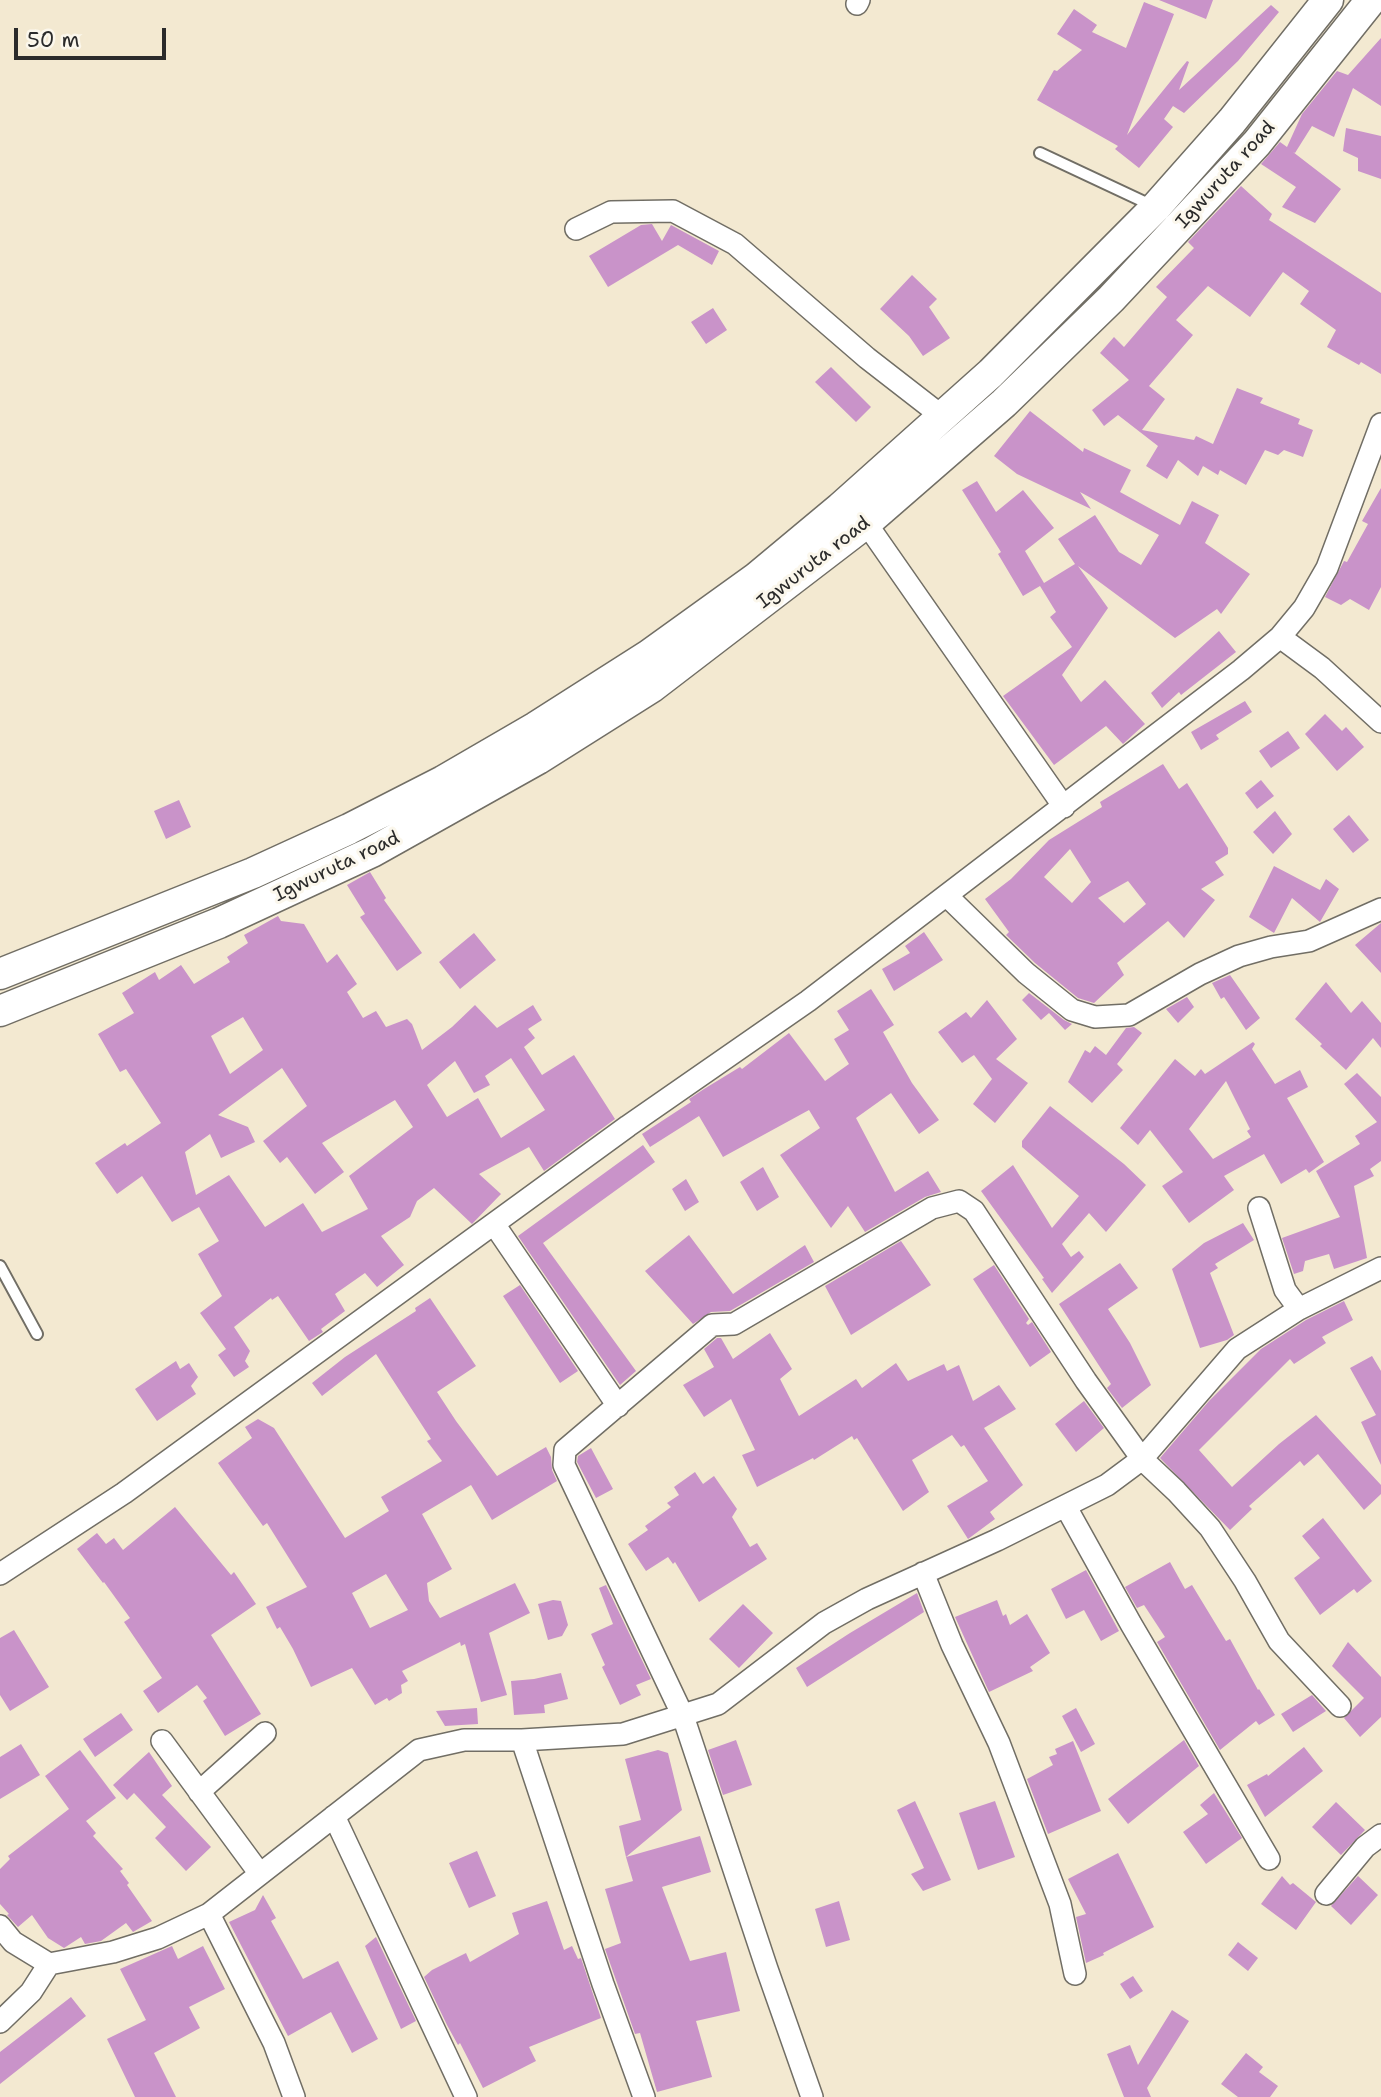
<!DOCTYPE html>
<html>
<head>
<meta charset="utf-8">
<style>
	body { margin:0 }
	#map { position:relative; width:1381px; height:2097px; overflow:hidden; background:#f3e9d1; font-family:"Shantell Sans",sans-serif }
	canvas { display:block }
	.scale { position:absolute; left:14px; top:28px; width:152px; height:32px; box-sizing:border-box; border:4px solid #2b2b2b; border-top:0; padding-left:9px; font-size:21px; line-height:24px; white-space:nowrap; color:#2b2b2b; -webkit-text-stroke:5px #fbf7ec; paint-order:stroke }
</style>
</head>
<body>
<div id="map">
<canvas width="1381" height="2097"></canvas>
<div class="scale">50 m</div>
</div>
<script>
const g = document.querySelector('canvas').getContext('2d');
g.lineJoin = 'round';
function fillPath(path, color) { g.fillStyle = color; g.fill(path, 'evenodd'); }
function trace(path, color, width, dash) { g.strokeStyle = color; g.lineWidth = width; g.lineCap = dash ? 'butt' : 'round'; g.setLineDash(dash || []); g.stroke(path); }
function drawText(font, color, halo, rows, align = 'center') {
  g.font = font + ' "Shantell Sans",sans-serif'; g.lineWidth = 6; g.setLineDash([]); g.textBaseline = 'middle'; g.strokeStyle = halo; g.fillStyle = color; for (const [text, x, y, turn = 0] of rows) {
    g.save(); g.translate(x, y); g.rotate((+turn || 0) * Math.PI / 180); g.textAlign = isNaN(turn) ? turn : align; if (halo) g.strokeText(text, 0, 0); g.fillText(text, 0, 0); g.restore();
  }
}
const building = new Path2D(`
	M1159,0H1213L1206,19Z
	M1144,2L1174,14L1127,135L1187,61L1189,62L1179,90L1271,5L1279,12L1238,61L1184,113L1173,106L1164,119L1173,127L1139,168L1115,149L1118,146L1037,100L1054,70L1057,71L1082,50L1057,34L1074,9L1097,25L1092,32L1126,48Z
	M1381,38V106L1353,88L1334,137L1312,126L1295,153L1293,152L1341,189L1315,223L1282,207L1296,187L1261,164L1280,142L1287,147L1302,114L1337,71L1348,75Z
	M1346,128L1381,136V179L1358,171V158L1343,151Z
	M1241,186L1272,214L1269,220L1381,293V374L1361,362L1359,365L1327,347L1336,330L1300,304L1309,291L1283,272L1250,317L1208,286L1176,320L1193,335L1149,386L1165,399L1142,430L1194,440L1196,436L1213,444L1237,388L1263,398L1260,403L1300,419L1298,424L1313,430L1303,457L1284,450L1278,455L1265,450L1246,485L1220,470L1218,475L1203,466L1198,476L1178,460L1167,479L1146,466L1158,446L1118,415L1104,426L1092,410L1129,380L1100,353L1114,337L1124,347L1167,297L1156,287L1194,248L1188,242Z
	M652,224L662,241L671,225L719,251L712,265L678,245L608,287L589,256L641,225Z
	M912,275L937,299L929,307L950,338L923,356L909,336L880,309Z
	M713,308L727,330L706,344L691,322Z
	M831,367L871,407L856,422L815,382Z
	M1030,411L1083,452L1084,448L1131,470L1120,492L1180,525L1192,501L1219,515L1205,543L1250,574L1221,614L1217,609L1175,638L1078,566L1108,608L1062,675L1081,702L1105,680L1145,724L1123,744L1106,726L1054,765L1003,696L1072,647L1050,617L1056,612L1040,586L1023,596L998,554L1001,552L962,490L977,481L996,512L1023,490L1054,528L1025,551L1044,583L1075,564L1058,539L1095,515L1119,552L1141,565L1159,535L1080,492L1091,509L1017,474L994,456Z
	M1381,488V587L1369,610L1350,599L1341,605L1325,597L1344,561L1347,562L1368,524L1362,521Z
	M1219,631L1236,652L1181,695L1179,692L1162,708L1151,693Z
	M1245,701L1252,712L1216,735L1219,739L1201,750L1191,732Z
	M1325,714L1342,731L1346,727L1364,747L1337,771L1305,734Z
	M1288,731L1300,748L1271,768L1259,751Z
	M1163,764L1179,789L1187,783L1228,848V854L1215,862L1224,875L1201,889L1215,900L1184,938L1168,921L1117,963L1124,975L1094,1003L1078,998L1035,963L1006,935L1009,932L985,899L1011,879L1049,840L1102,807L1100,802ZM1070,849L1091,882L1072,903L1044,877ZM1128,881L1146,904L1124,923L1098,898Z
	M1261,780L1274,796L1257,809L1245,793Z
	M179,800L191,827L166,839L154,811Z
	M1275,811L1292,834L1273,854L1253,832Z
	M1349,815L1369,840L1353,853L1333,829Z
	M1274,866L1320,890L1326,879L1339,889L1320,922L1292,898L1274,933L1249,917Z
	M370,872L386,898L384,900L422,953L397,971L360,917L365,914L347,885Z
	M278,916L281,921L304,924L327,963L337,954L357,984L347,992L363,1018L376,1011L386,1027L407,1019L412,1024L422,1050L452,1027L475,1005L497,1028L533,1005L542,1020L528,1029L535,1038L524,1047L542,1075L574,1055L615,1119L544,1171L529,1147L479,1174L501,1194L472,1224L434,1188L417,1201L410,1217L381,1236L404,1265L377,1287L365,1273L335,1294L345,1311L321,1329L323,1332L309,1341L278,1296L272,1300L271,1298L234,1327L250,1351L245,1361L249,1367L234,1377L218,1355L226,1349L200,1313L222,1296L198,1254L219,1241L199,1207L172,1222L142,1176L117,1194L95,1163L125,1143L127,1146L161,1123L126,1069L120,1072L98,1034L134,1013L122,993L155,972L159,980L181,965L194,984L230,962L227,957L248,943L244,935ZM243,1017L263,1050L230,1074L211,1036ZM511,1058L545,1110L501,1138L478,1098L447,1117L427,1085L455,1061L474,1093L490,1085L485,1076ZM282,1068L307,1106L263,1141L280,1163L287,1157L315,1194L344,1172L322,1143L395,1100L413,1127L349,1176L368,1209L322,1232L303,1203L265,1227L229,1175L196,1195L185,1152L210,1134L221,1158L255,1142L248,1127L218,1115Z
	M1381,923V973L1355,945Z
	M924,932L943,960L894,991L882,969L910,953L905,946Z
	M474,933L496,960L460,989L439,962Z
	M1230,975L1260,1018L1246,1030L1224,997L1221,999L1212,983Z
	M1326,982L1351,1013L1362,1001L1381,1023V1048L1373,1038L1346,1070L1320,1046L1322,1044L1295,1019Z
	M871,989L894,1025L883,1032L912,1083L939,1120L919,1134L891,1093L856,1118L895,1192L928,1171L941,1192L925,1197L865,1232L848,1206L831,1228L780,1155L820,1128L809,1110L723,1157L699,1116L650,1147L642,1134L691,1102L689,1099L704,1089L740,1067L742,1069L789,1033L825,1081L849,1064L834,1039L849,1030L837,1011Z
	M1029,993L1064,1020L1072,1024L1065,1030L1049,1013L1041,1020L1022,1000Z
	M1187,997L1194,1007L1178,1023L1166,1009Z
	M987,1000L1017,1039L996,1059L1028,1083L995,1123L973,1104L992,1079L974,1055L962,1063L938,1032L966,1012L971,1018Z
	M1134,1027L1142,1033L1117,1064L1123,1070L1092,1103L1068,1082L1085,1050L1090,1053L1095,1046L1106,1055L1126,1028Z
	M1253,1042L1255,1044L1252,1049L1275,1084L1300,1070L1308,1087L1287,1098L1324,1162L1309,1173L1306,1169L1281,1184L1264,1154L1224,1176L1234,1190L1189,1223L1162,1186L1183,1172L1150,1130L1138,1145L1120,1128L1175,1059L1195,1076L1201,1069L1205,1074ZM1226,1081L1250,1129L1247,1131L1251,1137L1213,1159L1189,1129Z
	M1357,1073L1381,1097V1161L1370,1169L1374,1176L1354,1186L1367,1258L1334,1269L1329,1254L1305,1261L1303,1271L1294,1274L1282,1238L1340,1217L1316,1171L1360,1144L1355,1136L1377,1122L1344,1084Z
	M1050,1106L1124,1164L1146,1185L1106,1232L1089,1213L1062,1244L1071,1257L1079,1251L1084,1257L1052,1293L1042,1279L1044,1278L981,1191L1013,1165L1052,1228L1079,1196L1022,1147V1141Z
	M643,1145L655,1162L543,1243L636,1371L620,1385L518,1236Z
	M763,1167L779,1197L757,1211L740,1182Z
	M686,1179L699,1202L685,1211L672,1189Z
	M1243,1223L1254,1240L1215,1264L1218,1268L1210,1273L1234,1335L1227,1340L1200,1348L1172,1269L1204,1243Z
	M689,1235L733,1294L805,1245L814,1262L730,1311L711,1312L693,1324L645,1271Z
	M901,1241L931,1285L851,1335L825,1286Z
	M1120,1263L1138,1288L1108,1309L1130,1343L1151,1385L1122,1408L1107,1388L1111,1384L1059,1304Z
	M994,1265L1029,1319L1026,1323L1028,1325L1032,1322L1051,1352L1030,1367L973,1279Z
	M520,1285L578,1371L560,1383L503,1296Z
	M430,1298L476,1366L437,1392L456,1421L497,1476L546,1447L551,1457L552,1470L557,1481L492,1520L471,1485L422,1514L452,1569L427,1583L429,1601L440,1618L515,1583L530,1613L489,1633L507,1695L481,1702L465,1644L461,1646L460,1642L402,1671L408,1681L401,1685L402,1693L389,1701L387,1698L375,1705L352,1668L311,1687L293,1649L280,1627L277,1629L266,1607L307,1587L267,1523L263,1526L218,1463L252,1438L245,1427L258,1419L274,1428L345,1538L389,1511L381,1497L442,1461L427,1441L431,1439L376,1354L322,1396L312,1383L345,1357L416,1311L415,1308ZM386,1574L408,1610L370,1628L352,1593Z
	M1344,1301L1353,1320L1322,1337L1326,1343L1294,1364L1290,1359L1199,1450L1232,1487L1279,1444L1316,1415L1381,1485V1494L1364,1510L1318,1454L1304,1466L1300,1461L1249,1506L1252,1509L1230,1530L1160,1458L1209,1401L1261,1349L1306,1320Z
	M770,1333L792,1369L780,1379L799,1416L856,1379L862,1388L896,1363L908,1381L944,1364L947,1371L959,1365L973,1401L999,1385L1016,1409L984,1428L1023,1485L990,1512L995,1519L968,1539L947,1506L988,1481L964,1445L961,1447L952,1435L912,1460L929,1492L903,1511L857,1438L854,1440L852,1436L814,1460L813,1458L757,1487L742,1455L755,1450L731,1399L704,1417L683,1385L714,1367L704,1349L717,1338H721L733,1359Z
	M1372,1356L1381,1371V1465L1361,1422L1376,1415L1350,1368Z
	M176,1361L180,1369L189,1363L198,1377L191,1386L196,1394L157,1421L135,1389Z
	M1084,1401L1104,1428L1076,1452L1055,1424Z
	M591,1448L613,1489L596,1498L577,1462L578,1456Z
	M695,1472L703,1484L714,1476L737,1509L732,1517L750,1547L757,1543L767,1559L699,1602L675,1562L673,1564L668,1557L646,1571L628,1544L648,1530L645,1526L671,1507L667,1503L679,1495L674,1487Z
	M175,1507L231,1575L234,1572L256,1604L211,1635L261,1714L225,1736L203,1701L207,1698L197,1685L158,1713L143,1691L162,1678L124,1622L130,1618L104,1582L103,1583L77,1549L97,1533L106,1544L114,1538L123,1550Z
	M1323,1518L1372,1581L1357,1593L1354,1589L1320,1615L1294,1578L1320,1558L1302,1536Z
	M1170,1562L1185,1589L1192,1585L1226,1641L1230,1639L1258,1690L1259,1689L1275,1715L1259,1725L1256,1721L1220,1750L1157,1642L1165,1637L1144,1605L1137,1608L1125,1587Z
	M1086,1570L1119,1631L1101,1641L1084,1610L1066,1619L1051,1589Z
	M606,1585L651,1679L636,1685L641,1695L620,1705L602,1667L605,1665L591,1634L613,1624L599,1588Z
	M917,1593L924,1612L807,1687L796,1668L850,1633Z
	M553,1600L561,1601L568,1625L562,1636L548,1640L538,1604Z
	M997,1600L1003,1616L1006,1614L1010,1625L1027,1614L1050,1653L1030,1667L1033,1671L989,1692L955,1617Z
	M743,1604L773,1633L739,1668L709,1639Z
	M14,1630L49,1687L10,1711L0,1695V1638Z
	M1348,1642L1381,1677V1717L1360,1737L1344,1718L1364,1698L1332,1666Z
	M561,1673L568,1699L544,1705L545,1713L514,1715L511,1681L534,1679Z
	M1312,1695L1326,1711L1293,1732L1281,1714Z
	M477,1708L478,1724L445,1726L436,1711Z
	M1076,1708L1095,1744L1081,1752L1062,1716Z
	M121,1713L133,1730L95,1757L83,1739Z
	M736,1740L752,1785L723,1795L708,1750Z
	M1184,1740L1199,1766L1128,1824L1108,1799Z
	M1073,1741L1101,1811L1048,1834L1027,1779L1053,1765L1049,1757L1057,1754L1055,1749Z
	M21,1744L40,1775L0,1799V1757Z
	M1304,1747L1323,1771L1265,1817L1247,1785L1267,1774L1268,1776Z
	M80,1750L116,1798L86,1821L96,1833L93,1836L123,1869L120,1871L129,1883L127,1885L152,1921L133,1932L126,1923L101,1941L85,1944L81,1937L64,1948L48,1938L32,1915L18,1927L7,1915L9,1914L0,1904V1869L10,1859L8,1856L69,1809L45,1776Z
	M658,1750L668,1753L682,1810L626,1857L619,1826L641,1820L625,1759Z
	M149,1752L172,1786L162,1795L211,1847L186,1871L155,1838L166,1827L134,1793L127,1800L113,1785Z
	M1214,1793L1242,1838L1206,1864L1183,1832L1208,1814L1200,1805Z
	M915,1801L951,1880L923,1891L911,1874L924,1868L897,1810Z
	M995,1801L1015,1857L978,1870L959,1813Z
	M1336,1802L1365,1830L1341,1855L1312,1827Z
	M700,1836L711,1872L662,1887L690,1961L726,1952L740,2011L696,2021L712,2077L657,2092L640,2033L635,2034L605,1949L621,1943L605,1889L633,1881L626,1857Z
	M477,1851L496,1896L469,1908L449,1863Z
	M1118,1853L1154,1927L1103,1953L1104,1955L1086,1963L1076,1917L1086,1914L1068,1879Z
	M1282,1876L1290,1885L1293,1883L1316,1902L1296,1930L1261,1904Z
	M1358,1876L1378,1895L1351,1925L1331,1906Z
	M263,1895L276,1918L271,1921L303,1979L338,1961L378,2039L352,2053L331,2012L288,2036L229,1922L255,1910Z
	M547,1901L564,1950L572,1946L578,1959L581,1958L601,2018L529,2047L536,2061L483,2088L460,2043L458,2045L447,2025L424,1977L432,1970L466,1953L470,1962L519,1934L512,1913Z
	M839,1901L850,1940L826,1947L815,1909Z
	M376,1937L416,2021L401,2029L365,1946Z
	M1238,1942L1258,1958L1248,1971L1228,1955Z
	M172,1946L178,1959L203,1946L225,1989L189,2007L200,2028L154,2053L176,2097H135L107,2039L146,2020L120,1969Z
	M1133,1976L1143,1991L1130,1999L1120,1984Z
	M71,1997L86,2016L0,2084V2052Z
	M1172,2010L1189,2021L1147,2088L1151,2097H1124L1107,2054L1130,2045L1138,2065Z
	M1246,2053L1263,2067L1259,2072L1278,2086L1270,2097H1238L1221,2084Z`);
const service = new Path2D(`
	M1040,153L1153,206
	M0,1266L37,1334`);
const minor = new Path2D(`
	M857,4L859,0
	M576,229L611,212L673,211L735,244L867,358L943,417
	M866,523L1064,807
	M1280,637L1322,668L1381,722
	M947,896L1026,973L1072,1010L1095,1017L1129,1015L1200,974L1239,956L1271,947L1309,941L1381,909
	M1259,1208L1285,1290L1299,1309
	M494,1224L618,1406
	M1066,1507L1131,1624L1269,1859
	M923,1573L952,1645L999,1743L1060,1904L1075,1974
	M0,1574L124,1493L628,1126L808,1001L1241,670L1280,637L1304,608L1327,568L1381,424
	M522,1740L603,1984L644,2097
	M162,1741L260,1874
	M199,1792L265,1733
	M334,1816L466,2097
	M1326,1894L1365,1847L1381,1835
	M209,1914L274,2043L294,2097
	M0,1926L13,1942L49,1964L113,1952L158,1938L209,1914L419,1750L464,1740H522L623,1734L718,1704L824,1623L867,1599L997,1540L1107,1485L1142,1459L1237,1349L1299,1309L1381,1268
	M0,2022L31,1992L49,1964
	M812,2097L767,1969L683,1716L564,1465L565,1450L712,1325L734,1324L932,1208L959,1201L974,1211L1086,1381L1142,1459L1176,1491L1210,1528L1245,1581L1279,1641L1340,1706`);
const secondary = new Path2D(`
	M0,974L253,873L349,829L443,781L536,727L649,655L756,578L840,508L991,373L1155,208L1232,121L1328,0
	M0,1011L219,923L372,852L538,759L652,687L866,523L1004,403L1111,299L1257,143L1371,0`);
const streetNames = [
	["Igwuruta road",1226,175,-48],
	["Igwuruta road",814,563,-38],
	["Igwuruta road",337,867,-26]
];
fillPath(building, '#c993c9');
trace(service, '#716e65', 14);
trace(minor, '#716e65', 24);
trace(secondary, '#716e65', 33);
trace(service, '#fff', 10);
trace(minor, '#fff', 21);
trace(secondary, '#fff', 30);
drawText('19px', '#2b2b2b', '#fbf7ec', streetNames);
</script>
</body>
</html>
